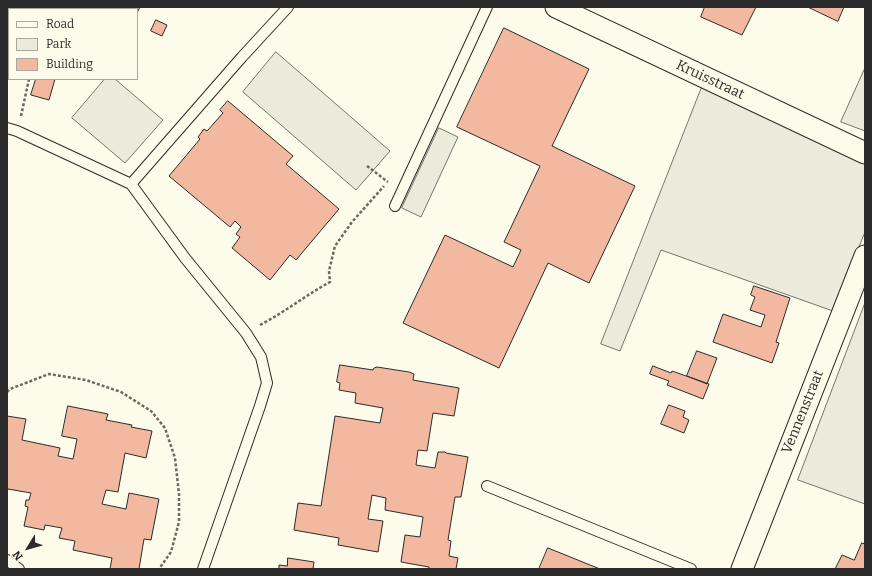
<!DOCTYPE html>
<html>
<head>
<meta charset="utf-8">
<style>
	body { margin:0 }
	#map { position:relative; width:872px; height:576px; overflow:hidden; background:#fdfbea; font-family:Bitter,serif }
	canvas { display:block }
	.frame { position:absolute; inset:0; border:8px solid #2b2b2b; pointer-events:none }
	.legend { position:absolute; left:8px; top:8px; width:130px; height:72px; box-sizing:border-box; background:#fdfbea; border:1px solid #a9a89e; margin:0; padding:5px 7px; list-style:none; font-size:12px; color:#2b2b2b }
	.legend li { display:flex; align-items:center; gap:8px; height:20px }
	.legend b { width:20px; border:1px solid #a9a89e }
	.north { position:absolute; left:8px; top:528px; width:40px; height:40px; -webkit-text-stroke:3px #fdfbea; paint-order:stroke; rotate:233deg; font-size:11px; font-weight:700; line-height:16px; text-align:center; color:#2b2b2b }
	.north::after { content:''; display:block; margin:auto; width:14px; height:18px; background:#2b2b2b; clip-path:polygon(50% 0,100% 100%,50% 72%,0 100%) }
</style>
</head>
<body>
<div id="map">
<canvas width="872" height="576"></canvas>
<div class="frame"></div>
<ul class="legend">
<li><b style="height:5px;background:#fdfbea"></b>Road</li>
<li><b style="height:11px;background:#ecebdb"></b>Park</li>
<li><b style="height:11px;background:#f2b8a0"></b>Building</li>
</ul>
<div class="north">N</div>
</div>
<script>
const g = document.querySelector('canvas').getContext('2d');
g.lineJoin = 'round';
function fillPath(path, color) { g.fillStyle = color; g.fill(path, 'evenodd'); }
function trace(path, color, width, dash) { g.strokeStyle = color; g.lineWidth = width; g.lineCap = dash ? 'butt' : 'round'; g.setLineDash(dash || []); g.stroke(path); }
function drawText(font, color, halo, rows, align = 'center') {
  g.font = font + ' Bitter,serif'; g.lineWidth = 3; g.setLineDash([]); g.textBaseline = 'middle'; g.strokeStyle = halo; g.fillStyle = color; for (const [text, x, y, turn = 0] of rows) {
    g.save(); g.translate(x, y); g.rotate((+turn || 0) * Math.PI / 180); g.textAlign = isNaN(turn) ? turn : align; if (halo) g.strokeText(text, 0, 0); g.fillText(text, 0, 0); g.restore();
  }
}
const green = new Path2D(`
	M47,7H122L121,9H47Z
	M865,68V131L841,122Z
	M702,87L865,161V232L833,311L661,250L620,351L601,344Z
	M865,303V504L798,480Z`);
const parking = new Path2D(`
	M276,52L390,151L356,190L243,92Z
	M105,79H115L163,120L125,163L72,118Z
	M439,128L458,137L421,217L402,208Z`);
const building = new Path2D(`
	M7,7H24L25,9H9V39H7Z
	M124,7H140L137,13V9H123Z
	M705,7H756L742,35L701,17Z
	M808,7H844L838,21Z
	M156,20L167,25L162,36L151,31Z
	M504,28L589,69L552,146L635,186L589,283L548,263L499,368L403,323L445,235L513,267L521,250L504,242L540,166L457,127Z
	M36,79H55L49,100L31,95Z
	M228,101L293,156L286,164L339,209L296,260L290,255L270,280L232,248L240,237L236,234L241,227L235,221L230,227L169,176L200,139L198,137L204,129L207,131L223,113L220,110Z
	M754,286L790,298L776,342L779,343L772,363L713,342L723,314L761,327L765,315L750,310L755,297L751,295Z
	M697,351L717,358L707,384L687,376Z
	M340,365L373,370L374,368L377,367L409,372L414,374L413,380L459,388L454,416L433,413L427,451L418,450L416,465L435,468L438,452H445L446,453L468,457L461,497H455L448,540L451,541L449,556L458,558L456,569H429V567L401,562L405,535L420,537L423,517L385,510L386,498L372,495L368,519L383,521L378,552L338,545L339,538L294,530L298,503L321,506L335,416L380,423L383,408L355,403L356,393L339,390L340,383L337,382Z
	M653,366L671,373L672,371L709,384L703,399L667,385L669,381L650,374Z
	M669,405L685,411L683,417L689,420L684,433L661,424Z
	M68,406L108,414L106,420L132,425L131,427L152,431L146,458L125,453L118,492L106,490L102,504L126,509L129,493L159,499L151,540L144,539L139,569H110L112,558L73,550L75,541L59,538L62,528L45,525L44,530L24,526L28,507L25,506L26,500H29L31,493L8,489L7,492V416L26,419L22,440L60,448L58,456L73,459L77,439L62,436Z
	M862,543L865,544V569H835L842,555L854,560Z
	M548,548L600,569H539Z
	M288,558L314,562L313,569H279V565L287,566Z`);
const path = new Path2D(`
	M34,7L35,9
	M21,116L29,79
	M367,166L388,182
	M260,325C285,312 306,295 330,282L329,271L335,246L352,222L384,186
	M7,392L10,389L49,374L86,380L121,392L151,411L165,428L175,458L179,494V522L171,552L159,569`);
const lane = new Path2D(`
	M7,128L17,131L131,184L185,258L246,333L261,357L267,383L260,406L203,569
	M131,184L242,57L288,7
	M395,206L487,7
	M487,486L691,569
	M7,560L19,569`);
const street = new Path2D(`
	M556,7L865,153
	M742,569L865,256`);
const streetNames = [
	["Kruisstraat",710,80,25],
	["Vennenstraat",803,412,-68]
];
fillPath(green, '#ecebdb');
trace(green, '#74746e', 1);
fillPath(parking, '#eceadb');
trace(parking, '#74746e', 1);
fillPath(building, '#f2b8a0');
trace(building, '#2b2b2b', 1);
trace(lane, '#2b2b2b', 12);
trace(street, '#2b2b2b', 23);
trace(path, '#6a6964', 2.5, [3, 2]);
trace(lane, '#fdfbea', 10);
trace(street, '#fdfbea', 21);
drawText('14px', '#2b2b2b', '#fdfbea', streetNames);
</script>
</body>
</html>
